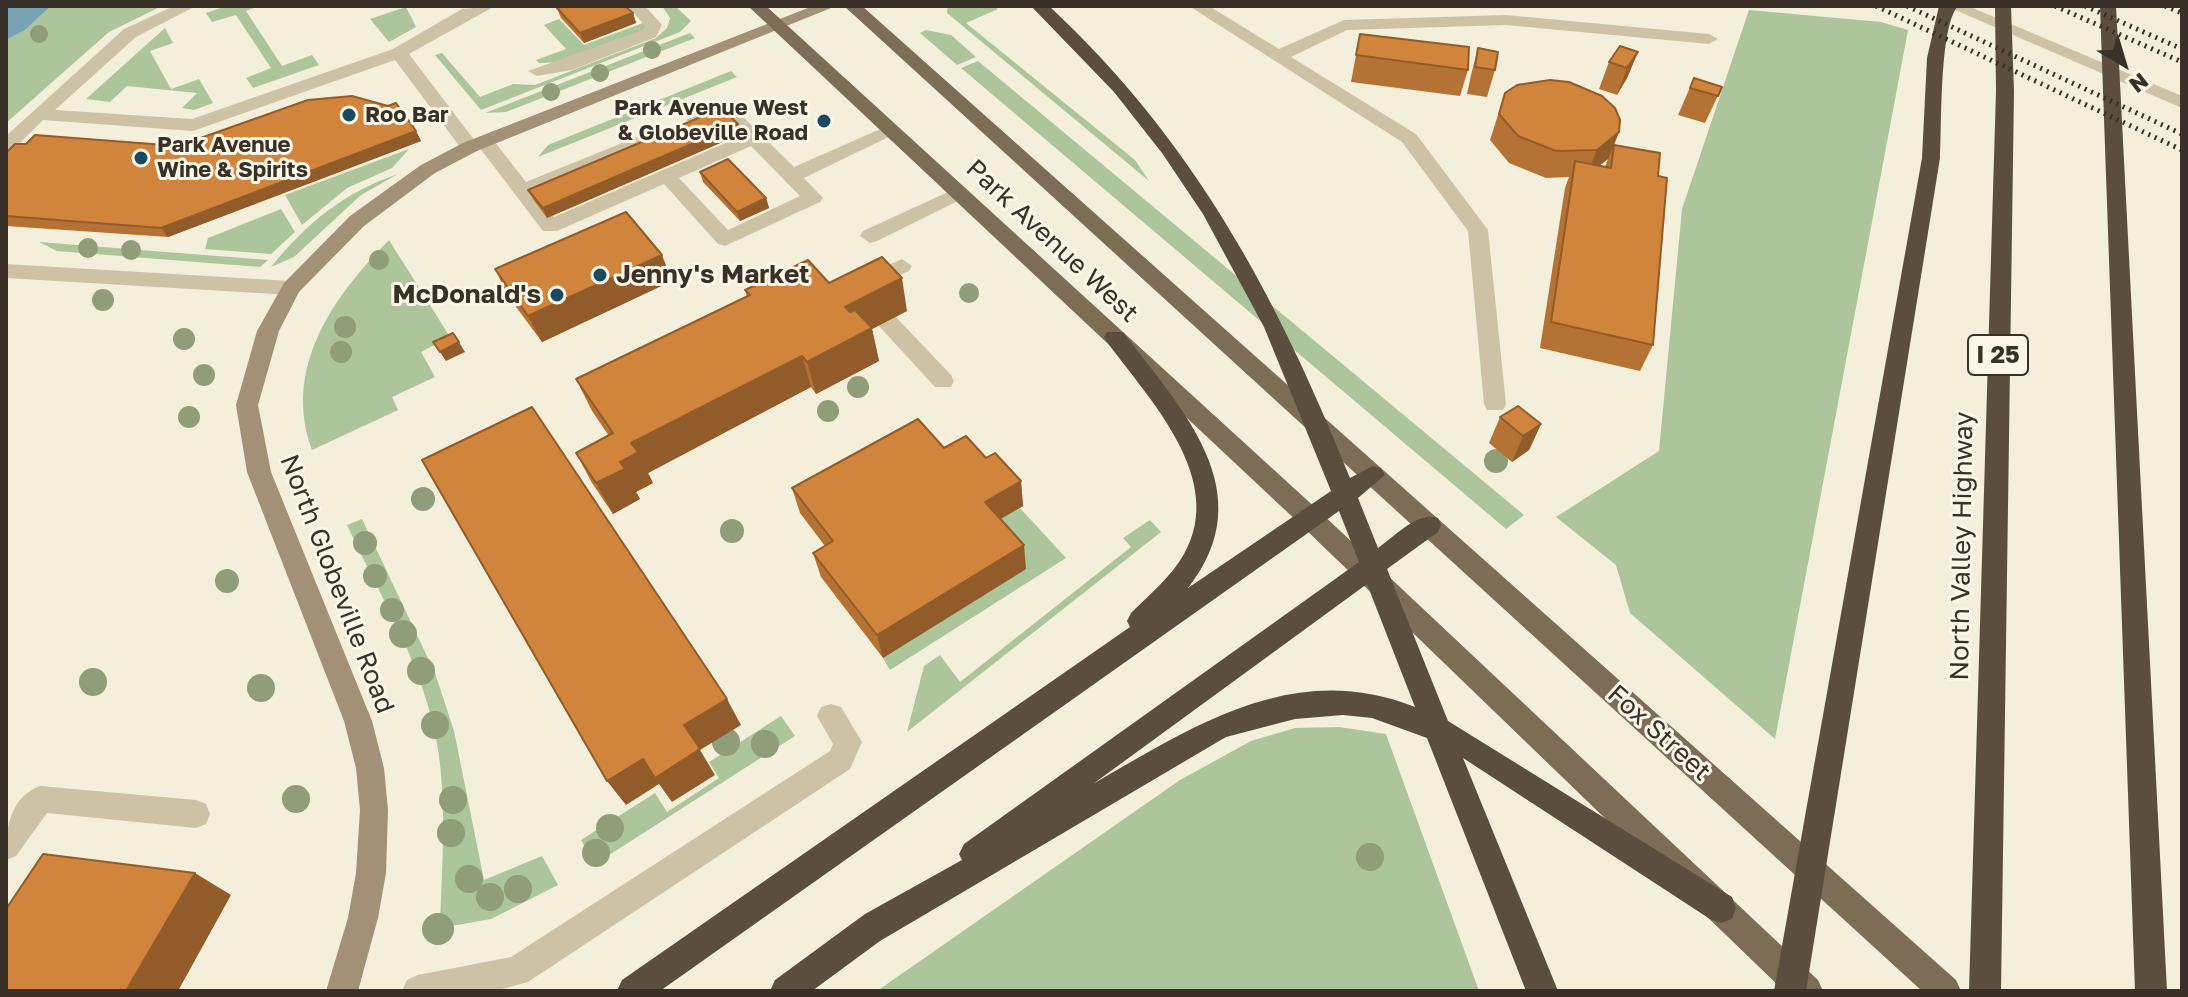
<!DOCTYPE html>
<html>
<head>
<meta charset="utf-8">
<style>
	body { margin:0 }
	#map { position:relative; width:2188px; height:997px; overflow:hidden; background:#f4efdb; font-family:"Golos Text",sans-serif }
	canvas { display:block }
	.frame { position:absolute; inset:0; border:8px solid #393128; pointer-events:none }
	.north { position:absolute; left:2084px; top:24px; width:80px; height:80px; -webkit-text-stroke:6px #fbf7e8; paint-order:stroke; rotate:142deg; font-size:22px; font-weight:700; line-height:32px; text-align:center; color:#393128 }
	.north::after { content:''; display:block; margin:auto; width:28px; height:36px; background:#393128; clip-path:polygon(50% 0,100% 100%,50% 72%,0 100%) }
</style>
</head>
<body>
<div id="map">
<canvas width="2188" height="997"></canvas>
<div class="frame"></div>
<div class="north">N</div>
</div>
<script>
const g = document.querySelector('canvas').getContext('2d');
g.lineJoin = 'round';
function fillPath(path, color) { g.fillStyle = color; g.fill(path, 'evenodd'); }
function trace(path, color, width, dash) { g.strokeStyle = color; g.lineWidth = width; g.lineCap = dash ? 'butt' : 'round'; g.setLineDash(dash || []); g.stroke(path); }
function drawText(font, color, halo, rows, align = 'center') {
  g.font = font + ' "Golos Text",sans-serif'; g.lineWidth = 6; g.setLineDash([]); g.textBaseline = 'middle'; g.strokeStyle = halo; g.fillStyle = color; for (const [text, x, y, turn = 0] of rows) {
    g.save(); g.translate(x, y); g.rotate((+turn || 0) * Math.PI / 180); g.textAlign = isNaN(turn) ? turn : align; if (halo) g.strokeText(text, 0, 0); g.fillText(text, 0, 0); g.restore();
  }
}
const green = new Path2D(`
	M51,6H162L109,32L6,123V40L25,30Z
	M226,6H259L246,11L282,66L312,55L319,65L253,88L246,78L271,68L236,15L212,22L206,13Z
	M662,6H675L691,21L680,32L481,110L435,55L442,53L480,97L513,84L535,85L656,38L667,28L670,18Z
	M948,6H994L998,9L966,23L1135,160L1149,181L947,13Z
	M406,7L416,27L389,42L370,19Z
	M1749,10L1881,22L1908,30L1775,739L1630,613L1616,565L1556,517L1659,451L1682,209Z
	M559,19L584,45L643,23L646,26L642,32L563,62L539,63L536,60L566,49L544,25Z
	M165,28L173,43L150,51L171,89L199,79L213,103L194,110L182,108L197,93L127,86L110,102L86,99Z
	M926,30L951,35L976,57L957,65L920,33Z
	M690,33L695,38L506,112L485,113Z
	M978,61L1524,515L1506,529L961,68Z
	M731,71L737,77L538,157L548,145Z
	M409,149L392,168L347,188L302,225L285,195Z
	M398,174L361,195L294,257L271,267C308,222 343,193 398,174Z
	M281,209L295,232L271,254L205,249L208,238Z
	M389,240L450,337L421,352L435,377L392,397L398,410L312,450C282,368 333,297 389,240Z
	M39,242L268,260L260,267L57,251Z
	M1020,508L1066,558L890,670L883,658L1025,569L988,526Z
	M362,519L435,673L454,731L484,880L542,856L558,885L491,919L440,928C442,864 448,795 435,733C420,660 378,592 347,525Z
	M1150,520L1161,532L907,732L924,666L940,655L960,682L1131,547L1123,538Z
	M781,716L795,736L595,864L581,840L655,793L667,812L719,778L709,762Z
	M1339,727L1386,734L1479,991H877L1180,780L1251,741L1295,728Z`);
const water = new Path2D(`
	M6,6H51L25,30L6,40Z`);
const lane = new Path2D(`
	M174,6H196L136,37L55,110L192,119L393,49L462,9L495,6L409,54L475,141L484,135L491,137L526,182L654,130L661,128L670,134L535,193L554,217L742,136L721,116L695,126L686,120L724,102L730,104L794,167L885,127L892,125L901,131L804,178L823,198L820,202L725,246L718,244L664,184L557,231H543L479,147L470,153L463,151L395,60L193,131L43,120L13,150L6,152V136L124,29ZM751,146L800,196L728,230L679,178Z
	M628,6H645L662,25L656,37L572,70L537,76L528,71L643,30L645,26Z
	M1189,6H1209L1279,49L1344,20L1506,15L1709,34L1718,39L1709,44L1506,25L1347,30L1291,57L1416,134L1488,230L1506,404L1503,410H1487L1484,404L1468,231L1402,142Z
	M1946,6H1968L2182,96V108Z
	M959,187L966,189L969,193L966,197L877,241L870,243L860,236L863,231Z
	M902,259L912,266L909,271L864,291L854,284L857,279Z
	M6,264L291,281L301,288L291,295L6,278Z
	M887,313L895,316L951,375L954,381L951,387H935L879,326L876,321L879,316Z
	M831,704L841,707L862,742L850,769L528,982L495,991H402L407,980L418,975L511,957L830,751L833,744L817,716L821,707Z
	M40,786L196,800L206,804L210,814L206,824L196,828L47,813L16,856L6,860C6,831 8,798 40,786Z`);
const secondary = new Path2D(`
	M813,6H836L477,151L435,173L364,226L299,292L279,331L258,405L271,472L372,721L384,768L388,810L386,873L378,918L358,991H326L348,918L356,873L360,810L356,768L344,721L247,472L236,405L257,331L284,283L350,216L421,165L463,143Z`);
const primary = new Path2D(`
	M748,6H766L1319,511L1818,980L1823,991H1784L1301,525Z
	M844,6H862L1956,980L1961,991H1922Z`);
const highway = new Path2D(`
	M1031,6H1049C1194,141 1277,296 1350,478L1373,466L1381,468L1385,475L1358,498L1378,548C1394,537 1418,511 1438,518L1441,525L1438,532L1387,569L1448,721L1732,897L1736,908L1732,919L1721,923L1710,919L1463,758L1558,991H1526L1427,738L1372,718L1343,715L1295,719L1226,737L880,941L812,991H770L775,980L865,914L962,860L959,854L964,844L1359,562L1339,511L660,991H617L622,980L1130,627L1127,621L1131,613C1149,595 1171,577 1184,554C1227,479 1149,399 1107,342L1104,337L1107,332H1123C1181,409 1264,492 1188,588L1331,491L1264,327L1203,214L1162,153L1114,92ZM1367,584L1415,707C1294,659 1194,726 1093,784Z
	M1939,6H1958C1939,27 1942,126 1940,158L1806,991H1774L1922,158L1927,58Z
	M1995,6H2011L2014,91L2001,991H1969L1996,91Z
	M2100,6H2116L2167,991H2135Z`);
const rail = new Path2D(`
	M1876,6L2182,150
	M1907,6L2182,134
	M2055,6L2182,62
	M2085,6L2182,49
	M2165,6L2182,13`);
const trees = [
	[39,34,9],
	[652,50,9],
	[600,73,9],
	[551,92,9],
	[88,248,10],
	[131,250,10],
	[379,260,10],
	[969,293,10],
	[103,300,11],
	[345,327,11],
	[184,339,11],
	[341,352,11],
	[204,375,11],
	[858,387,11],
	[828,411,11],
	[189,417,11],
	[1496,461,12],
	[423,499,12],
	[732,531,12],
	[365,543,12],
	[375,576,12],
	[227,581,12],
	[392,610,12],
	[403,634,14],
	[421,671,14],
	[93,682,14],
	[261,688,14],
	[435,725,14],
	[726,742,14],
	[765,744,14],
	[296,799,14],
	[453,800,14],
	[610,828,14],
	[451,833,14],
	[596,853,14],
	[1370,857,14],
	[469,879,14],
	[518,889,14],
	[490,897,14],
	[438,929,16]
];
const wall = new Path2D(`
	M557,8L633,13L636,23L584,43L561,18Z
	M1360,34L1468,70L1460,96L1351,82Z
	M1478,48L1495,70L1487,97L1467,94L1471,75Z
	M1638,52L1627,78L1617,95L1599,89L1609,62Z
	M1694,78L1722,87L1705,123L1678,115Z
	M1505,93L1619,132L1614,145L1658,176L1653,345L1640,371L1540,348L1565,188L1569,177L1546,178L1509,163L1490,140ZM1608,159L1605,167L1599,166Z
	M738,124L741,134L547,218L533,199L528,190Z
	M416,131L421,141L168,237L6,226V153L178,146Z
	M700,172L766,198L769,208L740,221L703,182Z
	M495,269L672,281L542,342L508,296Z
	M829,283L907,311L872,329L879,361L816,394L811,387L648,473L653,483L636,492L640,499L613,514L592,483L576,453L609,436L592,411L576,379L747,297L745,290Z
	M1500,417L1541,424L1529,450L1512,462L1489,443Z
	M944,448L986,458L1021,481L1023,506L1001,519L1026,569L883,658L821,577L813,553L825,546L800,513L792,488Z`);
const shadedWall = new Path2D(`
	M633,13L636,23L584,43L580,33Z
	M1638,52L1627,78L1617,95L1627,68Z
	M738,124L741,134L547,218L543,208Z
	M416,131L421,141L168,237L161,228Z
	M1619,132L1608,159L1586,176L1597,150Z
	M766,198L769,208L740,221L737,212Z
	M662,255L672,281L542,342L528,316Z
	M902,278L907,311L872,329L879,361L816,394L807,362L845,307Z
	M459,342L465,352L446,361L440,352Z
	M802,356L811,387L648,473L653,483L636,492L640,499L613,514L596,483L631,443Z
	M1541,424L1529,450L1512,462L1523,436Z
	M1021,481L1023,506L988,526L985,502Z
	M1024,545L1026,569L883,658L877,635Z
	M727,699L741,725L700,750L715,775L672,802L659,784L626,805L607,781L684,725Z
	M195,873L231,895L178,991H126Z`);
const building = new Path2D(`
	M564,6H625L633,13L580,33L557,8Z
	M1360,34L1469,47L1468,70L1356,55Z
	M1620,46L1638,52L1627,68L1609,62Z
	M1478,48L1498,52L1495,70L1475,67Z
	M1694,78L1722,87L1718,96L1690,88Z
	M1550,80L1569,82L1602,96L1615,108L1620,120L1619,132L1597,150L1556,151L1518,136L1499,114L1505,93L1517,85Z
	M352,96L388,106L396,103L416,131L161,228L6,216V153L15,144H26L35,135L178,146L308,100Z
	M722,108L738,124L543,208L528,190Z
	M1614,145L1660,153L1658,176L1667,178L1653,345L1551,322L1575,161L1611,168Z
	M728,159L766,198L737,212L700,172Z
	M626,212L662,255L528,316L495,269Z
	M882,257L902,278L845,307L850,312L855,310L872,328L807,362L802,356L631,443L638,452L620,462L625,469L596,483L576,453L613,433L576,379L750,295L745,290L808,260L829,283Z
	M453,333L459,342L440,352L433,342Z
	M1518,406L1541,424L1523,436L1500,417Z
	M532,407L727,699L684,725L700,749L655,778L643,759L607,781L422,460Z
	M918,419L944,448L966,436L986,458L995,453L1021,481L985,502L1024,545L877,635L813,553L833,541L792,488Z
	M43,854L195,873L126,991H6V909Z`);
const markers = [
	[349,115,8,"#194a5f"],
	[824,121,8,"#194a5f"],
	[141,158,8,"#194a5f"],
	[600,275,8,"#194a5f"],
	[557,295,8,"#194a5f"]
];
const farPoinames = [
	["Park Avenue West",808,108,"right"],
	["& Globeville Road",808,133,"right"],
	["Roo Bar",365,115],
	["Park Avenue",157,145],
	["Wine & Spirits",157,170]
];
const shields = [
	[1998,355,60]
];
const shieldNames = [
	["I 25",1998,355]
];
const streetNames = [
	["Park Avenue West",1052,241,43],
	["North Valley Highway",1962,546,-89],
	["North Globeville Road",337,584,69],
	["Fox Street",1659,733,42]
];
const poiNames = [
	["Jenny's Market",616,275],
	["McDonald's",541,295,"right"]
];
fillPath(green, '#acc59a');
fillPath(water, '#77a3b4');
fillPath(lane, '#cec2a6');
fillPath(secondary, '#a29177');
fillPath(primary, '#7d6d57');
fillPath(highway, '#5b4e3e');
trace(rail, '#393128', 5, [2, 5]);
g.fillStyle = '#8f9d79';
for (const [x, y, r] of trees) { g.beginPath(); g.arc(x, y, r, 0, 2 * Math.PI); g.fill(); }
fillPath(wall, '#b47234');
fillPath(shadedWall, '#925c2a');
fillPath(building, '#d1843c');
trace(building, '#925c2a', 2);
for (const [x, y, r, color] of markers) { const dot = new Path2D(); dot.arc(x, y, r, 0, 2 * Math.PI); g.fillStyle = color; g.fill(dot); trace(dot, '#fbf7e8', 3); }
drawText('bold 22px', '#393128', '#fbf7e8', farPoinames, 'left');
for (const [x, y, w] of shields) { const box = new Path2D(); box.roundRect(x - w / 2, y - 20, w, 40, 6); g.fillStyle = '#fbf7e8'; g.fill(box); trace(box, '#393128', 2); }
drawText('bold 24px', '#393128', null, shieldNames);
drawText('26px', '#393128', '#fbf7e8', streetNames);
drawText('bold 26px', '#393128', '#fbf7e8', poiNames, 'left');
</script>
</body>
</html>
